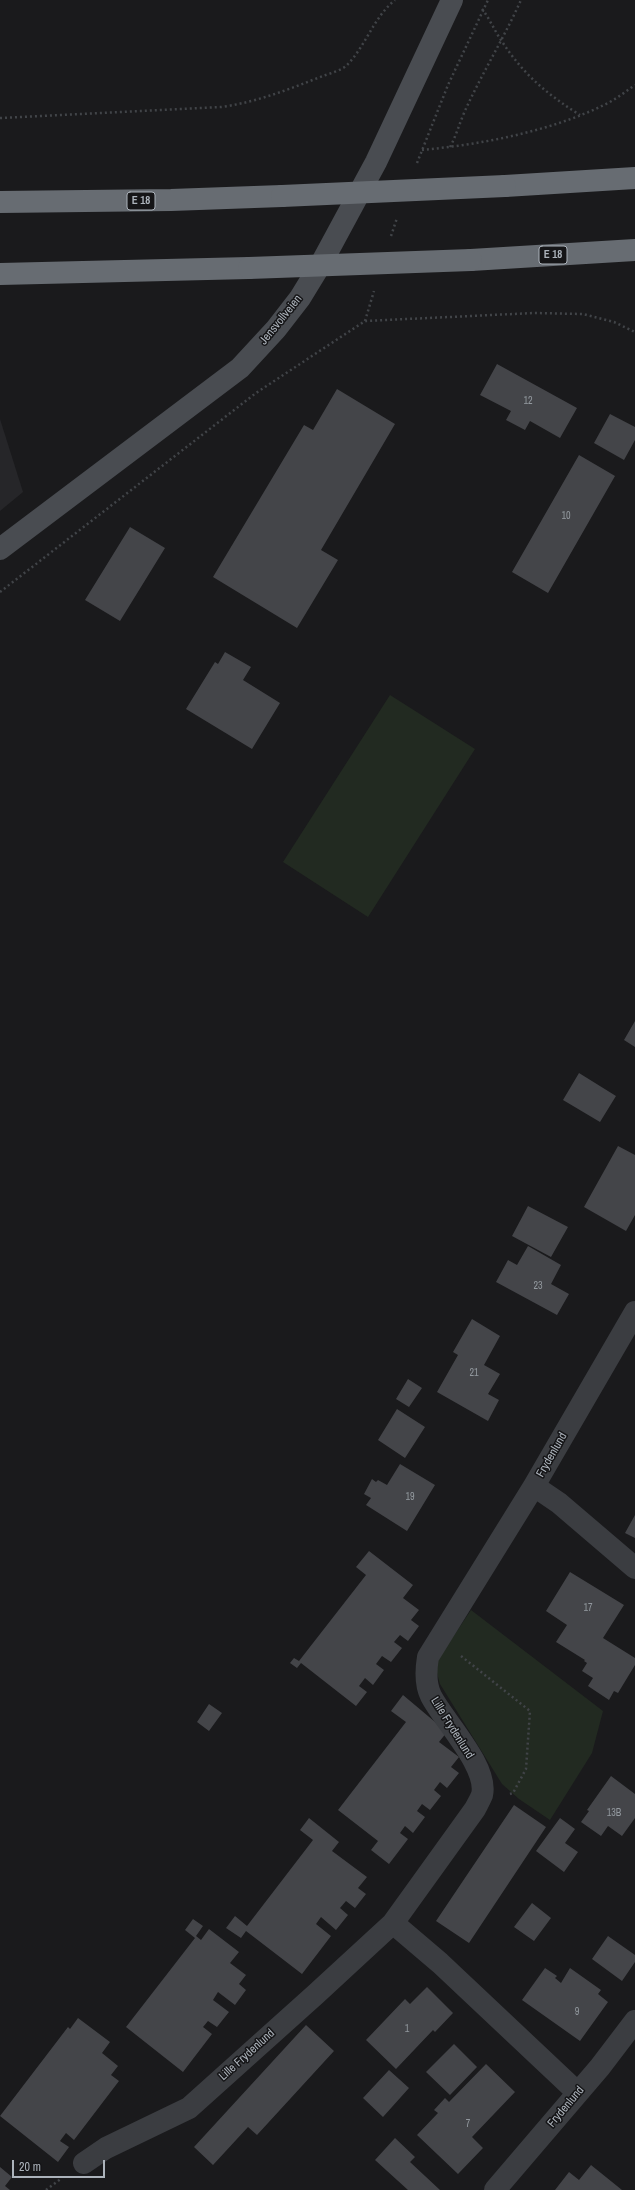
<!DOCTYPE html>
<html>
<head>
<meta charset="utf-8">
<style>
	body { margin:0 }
	#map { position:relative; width:635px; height:2190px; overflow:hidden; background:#1a1a1c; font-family:"Archivo Narrow",sans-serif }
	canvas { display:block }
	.scale { position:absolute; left:12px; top:2160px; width:93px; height:18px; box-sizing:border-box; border:2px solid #acb3bb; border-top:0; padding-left:5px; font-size:12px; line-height:14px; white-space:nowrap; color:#acb3bb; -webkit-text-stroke:3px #151517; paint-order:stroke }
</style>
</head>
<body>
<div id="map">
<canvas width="635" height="2190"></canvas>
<div class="scale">20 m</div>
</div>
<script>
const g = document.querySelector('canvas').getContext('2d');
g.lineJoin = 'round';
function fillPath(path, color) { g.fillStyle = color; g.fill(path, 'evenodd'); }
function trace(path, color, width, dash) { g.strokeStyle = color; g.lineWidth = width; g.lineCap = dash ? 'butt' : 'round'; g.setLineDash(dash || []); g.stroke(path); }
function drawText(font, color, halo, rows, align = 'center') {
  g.font = font + ' "Archivo Narrow",sans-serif'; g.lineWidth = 3; g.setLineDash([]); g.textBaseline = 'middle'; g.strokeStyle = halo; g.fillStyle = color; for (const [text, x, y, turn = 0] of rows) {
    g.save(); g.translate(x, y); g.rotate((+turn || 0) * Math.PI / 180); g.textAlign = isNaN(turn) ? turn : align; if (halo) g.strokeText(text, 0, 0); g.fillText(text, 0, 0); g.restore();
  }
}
const built = new Path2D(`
	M0,419L23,492L0,511Z`);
const green = new Path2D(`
	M390,695L475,749L368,917L283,862Z
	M471,1610L603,1711L592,1753L550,1820L519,1799L502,1784L440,1684L435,1666L437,1661Z`);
const building = new Path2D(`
	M497,364L577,408L560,438L530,421L525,430L506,420L511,411L480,395Z
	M337,389L395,424L321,550L338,560L297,628L213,577L304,425L313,430Z
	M610,414L635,427V440L624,460L594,443Z
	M579,455L615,476L548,593L512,572Z
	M130,527L165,548L120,621L85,600Z
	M225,652L251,667L243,680L280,703L252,749L186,709L215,662L218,664Z
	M635,1021V1047L624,1040Z
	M579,1073L616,1096L600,1122L563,1100Z
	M618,1146L635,1155V1215L626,1231L584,1207Z
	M528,1206L568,1227L551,1257L512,1236Z
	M528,1246L561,1265L551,1284L569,1294L557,1315L496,1282L508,1260L517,1265Z
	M472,1319L500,1336L484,1365L500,1374L488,1394L499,1400L488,1421L437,1392L458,1355L453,1352Z
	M408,1379L422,1388L409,1407L396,1399Z
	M397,1409L425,1427L405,1458L378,1440Z
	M400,1464L435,1485L407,1531L366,1505L371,1498L364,1494L372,1479L376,1482L378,1480L387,1485Z
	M635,1515V1538L625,1533Z
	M369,1551L413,1585L403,1598L419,1610L411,1620L419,1626L408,1641L400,1635L394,1642L402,1648L391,1662L382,1656L376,1664L384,1670L373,1685L365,1678L359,1686L367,1692L356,1706L301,1663L297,1668L290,1663L294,1658L299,1661L366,1575L356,1567Z
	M570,1572L624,1605L603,1638L635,1658V1665L618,1693L614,1691L609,1700L588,1686L593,1678L582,1671L587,1663L584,1661L585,1660L556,1642L567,1625L546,1611Z
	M403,1695L447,1732L439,1742L459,1757L451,1767L459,1773L447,1788L440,1782L434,1790L441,1796L430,1810L422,1804L417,1811L425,1817L413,1833L405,1826L400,1833L408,1839L389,1864L371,1850L378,1841L338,1810L406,1722L391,1711Z
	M209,1704L222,1713L209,1731L197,1722Z
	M611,1776L635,1794V1818L622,1836L608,1826L601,1836L581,1822L589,1811L587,1810Z
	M514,1805L546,1827L469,1943L436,1921Z
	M309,1818L339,1842L332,1851L367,1877L358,1888L366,1894L355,1908L346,1901L340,1908L348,1915L336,1930L321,1917L316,1924L331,1936L302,1974L246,1931L241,1938L226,1928L235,1916L247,1926L313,1840L300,1830Z
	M560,1818L575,1829L565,1843L578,1852L564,1872L536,1851Z
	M532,1903L551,1918L534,1941L514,1927Z
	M193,1919L203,1926L196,1936L201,1940L209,1929L239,1952L230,1963L246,1975L239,1984L246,1990L235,2005L218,1992L213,2000L229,2012L217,2027L208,2021L203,2027L212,2034L183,2072L126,2027L195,1938L185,1930Z
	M608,1936L635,1955V1962L622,1981L592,1959Z
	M545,1968L557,1976L555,1978L561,1983L570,1968L601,1990L598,1994L608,2002L580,2041L522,2000Z
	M427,1987L453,2013L435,2032L433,2030L396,2069L366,2040L405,1999L410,2004Z
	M78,2018L110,2042L102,2053L118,2066L111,2075L119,2081L74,2140L66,2133L60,2141L69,2147L58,2162L0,2116L68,2027L70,2029Z
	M306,2025L334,2051L257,2135L248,2127L213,2165L194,2147Z
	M454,2044L477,2067L450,2095L426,2072Z
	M486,2064L515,2092L472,2137L483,2148L458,2174L417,2135L438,2113L434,2110L445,2098L449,2102Z
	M389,2070L409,2088L383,2117L363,2098Z
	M395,2138L415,2157L410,2162L440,2190H408L375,2160Z
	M591,2165L622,2190H555L569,2172L579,2180Z
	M0,2167L12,2177L5,2186L10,2190H0Z`);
const path = new Path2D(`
	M482,9C490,19 495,32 503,43C524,75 548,95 580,115
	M0,118L221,107C258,102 289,89 323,76C331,73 343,70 348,64C366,45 374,17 395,0
	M450,147C456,136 459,125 464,113C481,75 504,38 521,0
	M422,150C483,144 548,132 604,105C615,100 625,92 635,85
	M417,163L448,85L488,0
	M391,236L397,218
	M365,321L374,291
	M0,592L256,393L365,321L534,313L583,314L614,322L635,332
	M461,1656L530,1711L526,1769L513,1793L510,1794
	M46,2190L62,2178`);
const street = new Path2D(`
	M635,1312L534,1486L559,1503L635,1568
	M393,1923L440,1963L578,2093
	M84,2163L106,2148L189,2108L316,1994L393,1923L475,1809C477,1805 480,1800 482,1795C489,1767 443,1720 431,1696C425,1684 426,1669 428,1657L534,1486
	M495,2190L600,2067L635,2021`);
const secondary = new Path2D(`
	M0,549L240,368L276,329L300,298L322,262L376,162L452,0`);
const highway = new Path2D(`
	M505,186L635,178
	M0,202L171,200L282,196
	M471,260L635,250
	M0,274L249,268`);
const highwayBridge = new Path2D(`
	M282,196L505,186
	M249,268L471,260`);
const numberNames = [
	["12",528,401],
	["10",566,516],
	["23",538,1286],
	["21",474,1373],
	["19",410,1497],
	["17",588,1608],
	["13B",614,1813],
	["9",577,2012],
	["1",407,2029],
	["7",468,2124]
];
const shields = [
	[141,201,28],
	[553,255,28]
];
const shieldNames = [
	["E 18",141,201],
	["E 18",553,255]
];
const streetNames = [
	["Jensvollveien",281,320,-51],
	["Frydenlund",552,1455,-60],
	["Lille Frydenlund",452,1728,58],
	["Lille Frydenlund",247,2055,-42],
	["Frydenlund",566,2107,-50]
];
fillPath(built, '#262629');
fillPath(green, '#222a21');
fillPath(building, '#444549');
trace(path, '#414448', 2.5, [2, 3]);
trace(street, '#3b3d41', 22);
trace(secondary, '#494c51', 22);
trace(highway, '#676c72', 22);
trace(highwayBridge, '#676c72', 22);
drawText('10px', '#92989e', null, numberNames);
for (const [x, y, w] of shields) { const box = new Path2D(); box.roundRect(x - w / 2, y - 9, w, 18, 3); g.fillStyle = '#151517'; g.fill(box); trace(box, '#acb3bb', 1); }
drawText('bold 11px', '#acb3bb', null, shieldNames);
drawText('12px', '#acb3bb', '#151517', streetNames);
</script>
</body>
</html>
